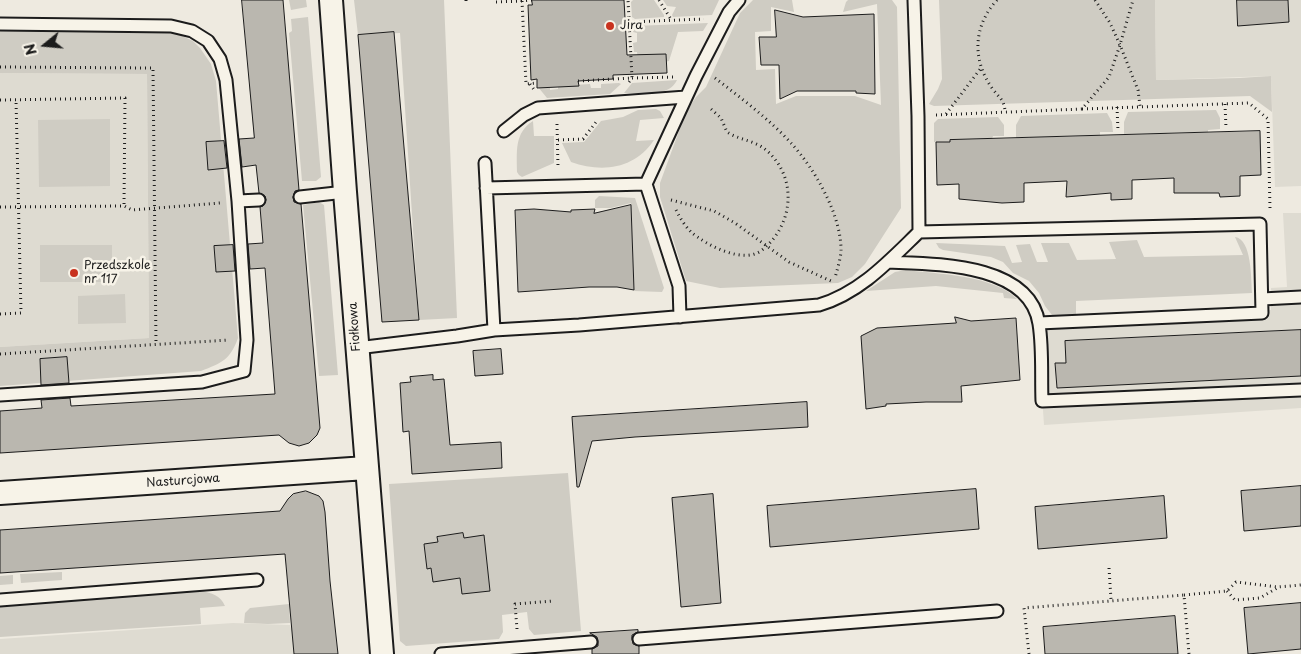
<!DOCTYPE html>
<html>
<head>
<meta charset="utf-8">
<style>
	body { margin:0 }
	#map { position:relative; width:1301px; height:654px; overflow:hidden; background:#eeeae0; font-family:"Playpen Sans",sans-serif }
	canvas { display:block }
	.north { position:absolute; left:20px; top:20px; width:50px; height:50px; -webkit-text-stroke:4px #f7f3e8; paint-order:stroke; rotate:253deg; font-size:14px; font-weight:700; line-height:20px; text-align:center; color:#1c1c1c }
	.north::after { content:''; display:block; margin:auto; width:18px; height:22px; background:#1c1c1c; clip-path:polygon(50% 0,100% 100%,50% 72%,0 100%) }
</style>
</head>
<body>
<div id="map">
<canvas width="1301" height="654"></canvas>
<div class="north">N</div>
</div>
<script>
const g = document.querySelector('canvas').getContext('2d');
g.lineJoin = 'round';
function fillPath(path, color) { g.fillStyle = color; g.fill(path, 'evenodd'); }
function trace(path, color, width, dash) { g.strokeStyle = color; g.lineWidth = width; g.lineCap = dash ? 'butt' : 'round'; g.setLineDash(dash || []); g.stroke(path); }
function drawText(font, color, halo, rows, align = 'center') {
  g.font = font + ' "Playpen Sans",sans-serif'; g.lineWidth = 5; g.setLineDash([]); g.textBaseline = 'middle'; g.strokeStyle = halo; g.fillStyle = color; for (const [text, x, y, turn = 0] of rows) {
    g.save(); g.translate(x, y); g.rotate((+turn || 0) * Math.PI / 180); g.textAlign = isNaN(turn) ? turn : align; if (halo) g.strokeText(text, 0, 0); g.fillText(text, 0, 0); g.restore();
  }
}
const built = new Path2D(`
	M1155,0H1301V186L1275,187L1271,76L1156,80Z
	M0,73L147,74L149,338L0,347Z
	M1283,213H1301V408L1044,425L1037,320L1271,310V288L1287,287Z
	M233,623L290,625L291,629L333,627L335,654H0V639Z`);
const green = new Path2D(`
	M289,0H306L307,7L291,10Z
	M354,0H444L457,318L419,320L400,33L358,35Z
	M633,0H654L664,15V17L635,19L632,17L631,2Z
	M663,0H719L712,15L673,17L672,15L676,7L667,6Z
	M753,0H792L794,12L771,7V31L755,32L756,70L775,69L776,104L796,96H855L881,105L877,4L843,12L846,2L848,0H892L897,7L901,208L865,264L852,277L838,283L720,288L686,281L660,197V183L686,112L696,97L706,87L740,13Z
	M939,0H1155L1156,80L1239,78L1271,76L1272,112L1250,96L934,106L929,104L938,89L942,79Z
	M308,17L321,177L316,181H302L289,33L292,31L291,19Z
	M708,23L703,31L678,32L669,61L664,62L657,73L637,74L635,73L638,60L637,52H634L633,43L637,42V33L633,32L634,26Z
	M0,30L174,32L193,41L200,48L211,64L216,81L238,338C230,360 222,363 201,371L0,386V347L149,338L147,74L0,73Z
	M677,80C669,98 641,92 624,93L632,83Z
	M619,83L621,84L610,94L547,98L538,87H550V90L558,89V86L590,84L591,88H601V84Z
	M656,109L660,111L664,118L640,120L636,141L654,140C635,169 602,173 571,162L562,143L584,142L601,121L623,117L638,110Z
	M1216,110L1220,118V129L1208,130V132L1167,133L1166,135L1124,134V122L1128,112Z
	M1107,113L1112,122L1113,132H1100V136H1059V139L1030,140V137L1016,138V125L1021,116Z
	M998,117L1004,125V136H993L992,139L950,140V142H934V123L938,119Z
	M110,119V186L39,187L38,120Z
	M533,121L534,136H554V163L522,177L519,175L517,172C517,152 514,133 533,121Z
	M599,196L635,198L664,288L662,292L634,291L631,203L611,208H595V200Z
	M319,202L324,205L338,375L319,376L303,205Z
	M1235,237C1252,239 1251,279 1252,293L1076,301V318H1062L1052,315L1045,306L1039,293L1029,281L1013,273L1003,262L991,257L943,250L939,248L936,243L1005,246L1012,263L1022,262L1016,245L1030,244L1037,262H1048L1041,243H1069L1077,260L1116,259L1109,242L1137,240L1144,257L1243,255Z
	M40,245H112V282H40Z
	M906,270C937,274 994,275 1017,299L1004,298L1003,293L936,286L866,291L895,272Z
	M125,294L126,323L78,324V296Z
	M568,473L581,631L534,635L529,629L527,612L502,615L503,632L499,639L406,646L400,641L389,484Z
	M62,572V580L21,583L20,574Z
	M13,575V584L0,585V576Z
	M201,591C212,593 220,595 225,606L200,608L201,624L0,637V607Z
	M289,604L290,623L268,624L244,623L245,613L250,608Z`);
const building = new Path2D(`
	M242,0H283L299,190L295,191L293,197L294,202L301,204L320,428L317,435L309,443L299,446L289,443L279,435L0,453V411L42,408L41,400L70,398L71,406L275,394L265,268L250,269L248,244L263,243L260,207L263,206L266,200L265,196L259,193L256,165L242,167L239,139L254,138Z
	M532,0H624L627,55L666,54L667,73L613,75V79L578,81L579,86L537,88V79L531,80L528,5H532Z
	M1237,0H1288L1289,22L1238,26Z
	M775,10L803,17L874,14L875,94L856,93V91H797L780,99L779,65H761L759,37H776Z
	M394,32L419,320L382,322L358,35Z
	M1260,131L1261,175L1240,176V196L1220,197L1219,193H1174V178L1132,180V199L1111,200V193L1066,197L1067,181L1024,183V202L1002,203L959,199V184L937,185L936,142H950V140Z
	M224,141L227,168L208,170L206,142Z
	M631,205L634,290L617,287H589L518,292L515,210L534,209L571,212V210L595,209L594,213Z
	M233,245L235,271L216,272L214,246Z
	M955,317L971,321L1016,318L1020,380L961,386L962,402H926L886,404V406L866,409L861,336L877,328L956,323Z
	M1301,330V376L1057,388L1055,363H1066L1065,341Z
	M501,349L503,374L475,376L473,351Z
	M67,357L69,383L41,385L40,359Z
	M433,375V380L444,379L450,445L501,442L502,468L412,474L409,431L403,432L400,383L411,382L410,377Z
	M807,402L808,427L635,437L592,441L579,487H577L572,417Z
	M1301,486V526L1244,531L1241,491Z
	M976,489L979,529L770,547L767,506Z
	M306,491L319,496L323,501L325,512L330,581L338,654H294L285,554L0,573V530L280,511L288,499L293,494Z
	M713,494L721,603L681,607L672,498Z
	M1164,496L1167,538L1038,549L1035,507Z
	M463,533L464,538L484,535L490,591L462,594L460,578L433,582L431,568L427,569L424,544L438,542L437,537Z
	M1301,603V649L1248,654L1244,608Z
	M1175,616L1178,654H1045L1043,627Z
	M638,630V632L632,635V639L633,644L639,646V654H592V649L598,646V641L597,637L590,633Z`);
const path = new Path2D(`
	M466,0V4
	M532,0L522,1L526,84L537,83
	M659,0L672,21
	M997,0C973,26 972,60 992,88C999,98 1004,99 1005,111
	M1095,0L1110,23L1120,45L1138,90L1140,106
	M496,2L522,1
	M629,22L704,19
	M0,67L153,68L156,344
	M715,78C741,98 769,119 791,143C815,169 842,216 841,252C840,261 837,270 835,278
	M578,81L632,78L628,0
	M629,82L632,78L676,77
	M530,84L535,91
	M0,100L125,98L124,206
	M1225,104L1226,128
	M1117,107L1118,131
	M1082,109L1249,103L1268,119L1270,209
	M946,114L981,68
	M936,115L1082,109L1109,77L1120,45L1133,0
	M557,124L558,167
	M558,140L583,139L596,122
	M671,200L714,211L735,223L789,262L831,281
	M0,207L124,206L132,210L220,203
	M676,210C680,218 685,226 691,232C706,245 744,265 762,250C794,225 798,177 766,150C754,140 739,140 727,132L721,118L711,109
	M0,314L21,313L16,100
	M0,354L229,340
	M1109,568L1111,600
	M1227,591L1235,600L1260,598L1277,588
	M1184,595L1227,591L1236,582L1278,587L1301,585
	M517,629L515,604L553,601
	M1029,654L1024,608L1184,595L1189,654`);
const service = new Path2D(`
	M0,24L171,26L192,31L208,41L220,59L226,80L238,201L247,340L244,371L202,382L0,395
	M504,131L524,115L538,108L686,97
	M485,163L494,330
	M486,188L646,184
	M300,197L345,192
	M238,201L259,200
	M919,232L1260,224L1262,313L1039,323
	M889,262C935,264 1030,263 1039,324C1043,349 1041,376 1042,401L1301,390
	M1262,299L1301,297
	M680,317L679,286L646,184L696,76L729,12L739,0
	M357,348L457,336L494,330L579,325L819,305C860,293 889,261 919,232L918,116L914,0
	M0,600L257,580
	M639,639L997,611
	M441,654L591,642`);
const minor = new Path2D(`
	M331,0L345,192L382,654
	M0,493L366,468`);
const markers = [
	[610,26,5,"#c8321e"],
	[74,273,5,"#c8321e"]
];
const poiNames = [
	["Jira",620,26],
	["Przedszkole",84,266],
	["nr 117",84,280]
];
const streetNames = [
	["Fiołkowa",355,327,-94],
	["Nasturcjowa",183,481,-4]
];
fillPath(built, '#dedbd1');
fillPath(green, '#cfccc3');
fillPath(building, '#bab7af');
trace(building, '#1c1c1c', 1);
trace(service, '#1c1c1c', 15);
trace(minor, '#1c1c1c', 26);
trace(path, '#1c1c1c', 3, [1, 4]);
trace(service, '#f7f3e8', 11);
trace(minor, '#f7f3e8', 22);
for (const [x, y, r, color] of markers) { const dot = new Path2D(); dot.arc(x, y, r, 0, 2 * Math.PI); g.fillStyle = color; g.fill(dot); trace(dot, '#f7f3e8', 2); }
drawText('12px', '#1c1c1c', '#f7f3e8', poiNames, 'left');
drawText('12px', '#1c1c1c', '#f7f3e8', streetNames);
</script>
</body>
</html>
